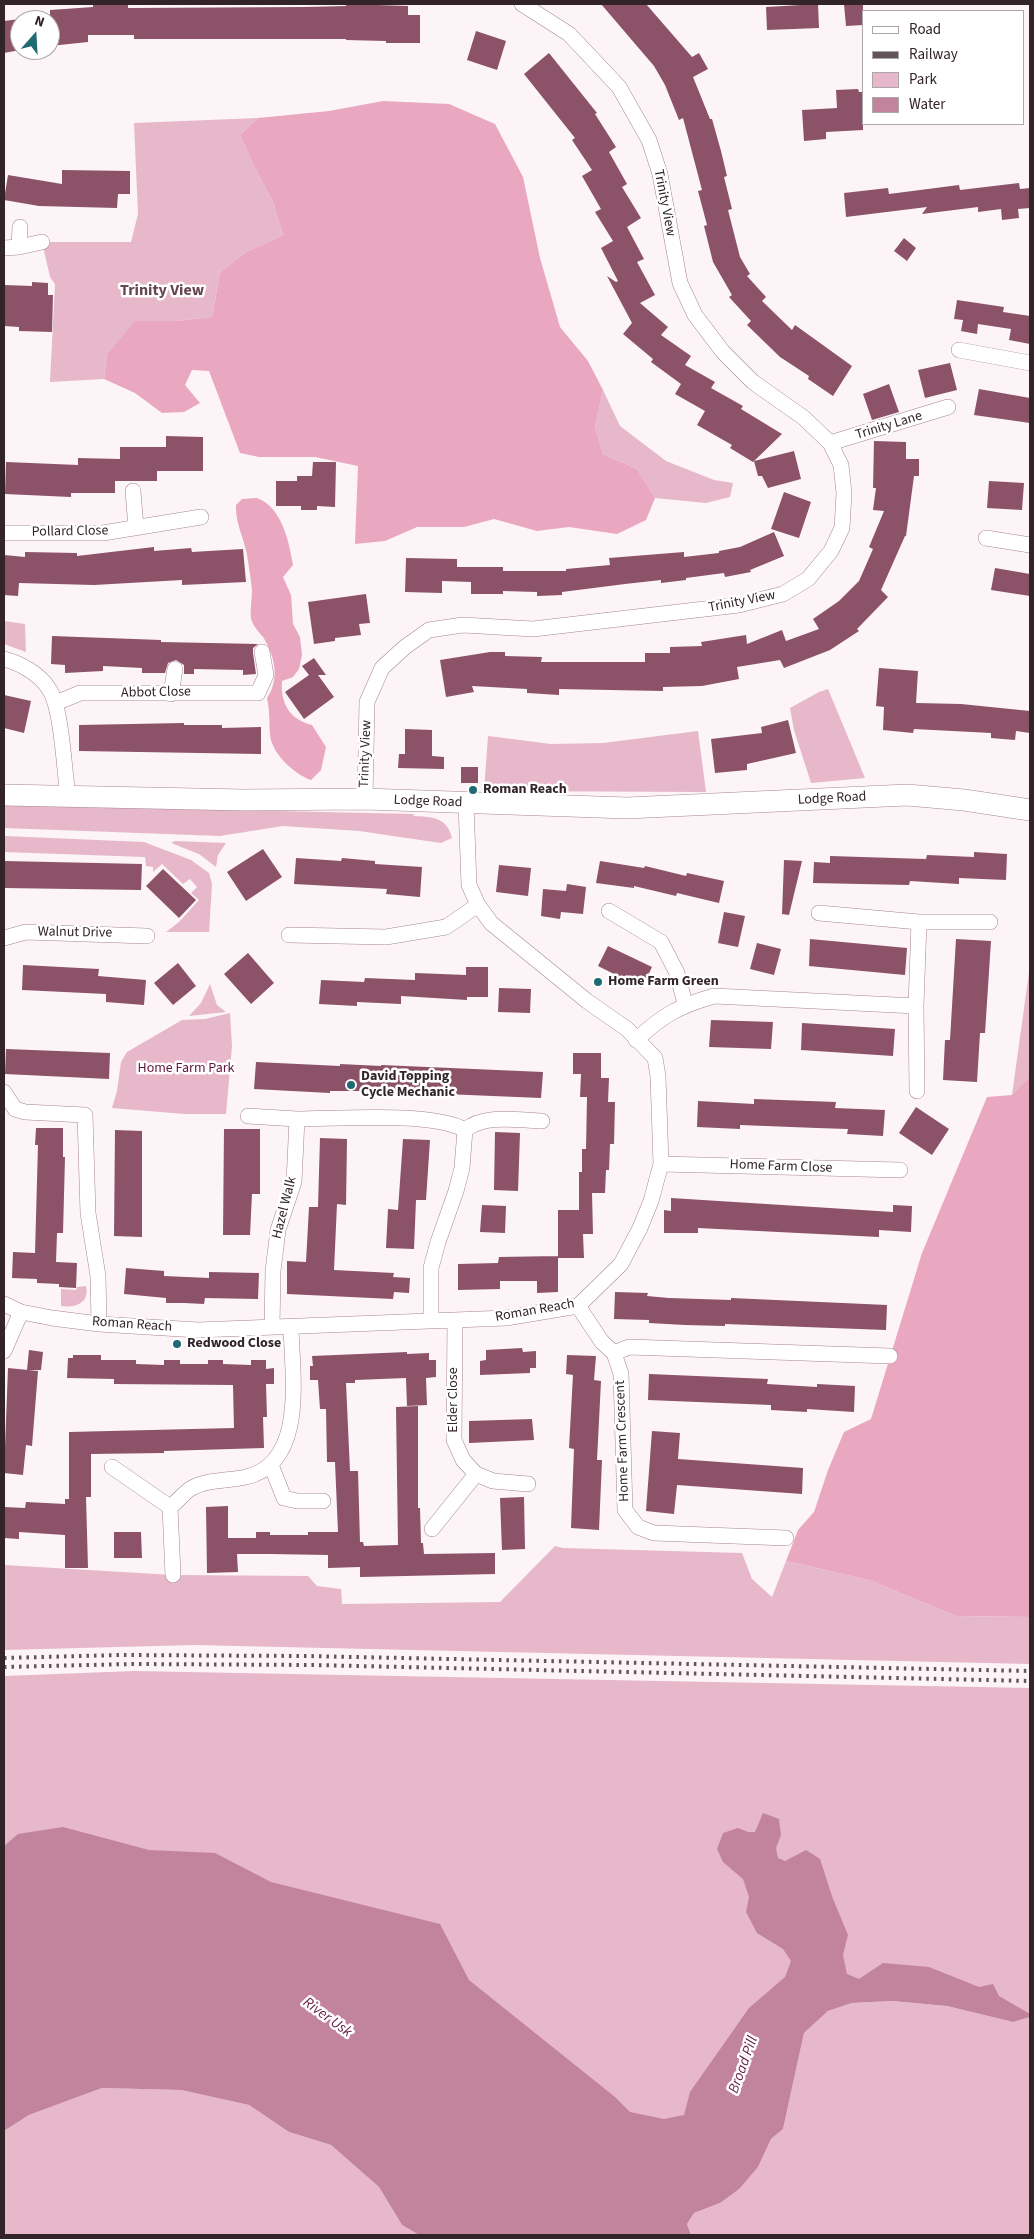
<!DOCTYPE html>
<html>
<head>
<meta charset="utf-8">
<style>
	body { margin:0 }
	#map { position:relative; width:1034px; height:2239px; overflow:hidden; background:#fcf4f6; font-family:"Source Sans 3",sans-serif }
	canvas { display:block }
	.frame { position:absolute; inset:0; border:5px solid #322429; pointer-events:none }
	.legend { position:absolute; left:862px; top:10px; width:162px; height:115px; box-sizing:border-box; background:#fff; border:1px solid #ada7a9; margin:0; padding:6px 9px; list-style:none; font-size:15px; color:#322429 }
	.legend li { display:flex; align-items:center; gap:10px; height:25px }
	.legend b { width:25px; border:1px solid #ada7a9 }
	.north { position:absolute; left:10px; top:10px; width:50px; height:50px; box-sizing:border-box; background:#fff; border:1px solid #ada7a9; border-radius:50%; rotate:19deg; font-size:14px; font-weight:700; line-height:20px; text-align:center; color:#322429 }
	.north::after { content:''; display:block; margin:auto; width:18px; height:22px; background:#206b73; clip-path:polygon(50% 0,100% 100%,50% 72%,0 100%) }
</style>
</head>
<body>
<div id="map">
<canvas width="1034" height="2239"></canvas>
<div class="frame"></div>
<ul class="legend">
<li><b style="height:6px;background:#fff"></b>Road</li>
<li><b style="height:6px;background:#615559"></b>Railway</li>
<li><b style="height:14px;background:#e6b8c9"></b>Park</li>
<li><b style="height:14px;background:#c2849c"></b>Water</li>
</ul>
<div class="north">N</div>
</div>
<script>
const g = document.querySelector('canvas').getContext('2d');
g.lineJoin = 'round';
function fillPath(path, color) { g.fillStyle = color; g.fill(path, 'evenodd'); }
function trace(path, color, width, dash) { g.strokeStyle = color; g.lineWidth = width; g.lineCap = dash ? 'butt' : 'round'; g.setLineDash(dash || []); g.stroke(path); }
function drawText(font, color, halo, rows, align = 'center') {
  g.font = font + ' "Source Sans 3",sans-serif'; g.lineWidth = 5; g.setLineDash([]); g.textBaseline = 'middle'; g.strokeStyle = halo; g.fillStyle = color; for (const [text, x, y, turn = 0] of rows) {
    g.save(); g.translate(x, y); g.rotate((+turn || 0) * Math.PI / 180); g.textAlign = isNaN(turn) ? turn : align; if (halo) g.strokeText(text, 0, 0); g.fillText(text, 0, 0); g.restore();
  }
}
const green = new Path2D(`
	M258,118L240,135L253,164L273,202L283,235L246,252L220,272L212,317L175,321L107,355L104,379L50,382L55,284L50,277L42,242H131L138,214L134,123Z
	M603,390L620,426L666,461L714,480L733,483L730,497L706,503L655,498L637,469L603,454L595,427Z
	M4,621L25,624L26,652L4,644Z
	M828,689L865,778L811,783L794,730L790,708L819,692Z
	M698,731L706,792L484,791L488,736L551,744L603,743Z
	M4,805L413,814L414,816C432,817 447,817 452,838L441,843L359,831L283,826L220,836L4,828Z
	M4,836L144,842L191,860L209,873L212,884L209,932H166L179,922L199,900L191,893L197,887L190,879L183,884L162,864L153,872V867L146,866L145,857L4,852Z
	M175,841L226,843L218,855L216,867L199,854L171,843Z
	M1030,965V1076L1012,1095Z
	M210,984L217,1005L226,1012L189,1016L201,1003Z
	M230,1013L232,1046L226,1114H185L112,1108L117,1091L121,1062L127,1052L182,1020L205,1019Z
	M86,1286C90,1304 74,1308 61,1306V1289L76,1290L77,1287Z
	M555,1546L563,1548L742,1553L752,1579L772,1597L786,1561L869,1580L956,1616L1030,1617V1664L194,1645L4,1650V1565L173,1575L308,1576L317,1586L341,1589L342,1604L500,1602Z
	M134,1671L1030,1688V2015L965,1998L828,1994L699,2170L4,1920V1676Z
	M892,2001L947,2006L1013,2022L1030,2017V2235H691L687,2224L694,2213L720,2203L758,2167L771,2139L783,2129L804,2033L828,2011L852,2003Z
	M102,2088L181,2090L249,2105L289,2132L331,2145L379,2187L402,2225L419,2235H4V2131L29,2115Z`);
const forest = new Path2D(`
	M383,101L449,104L495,124L523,177L540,258L560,327L588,361L603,390L595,427L603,454L637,469L655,498L646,520L617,534L569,527L537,531L494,519L464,527H417L385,541L355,544L358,466L315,457H259L240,453L209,371L192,370L185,385L200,403L184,412L162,413L135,393L104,379L107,355L135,321H175L212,317L220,272L246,252L283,235L273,202L253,164L240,135L258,118L329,111Z
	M257,498C282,507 289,542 293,565L283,577L291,595L293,624L300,637L302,655L299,669L293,677L282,681C280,703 290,720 312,725L326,747L321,770L311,780C294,774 271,753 270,734C269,722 270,711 267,698C280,679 275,656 263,637C259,632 252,625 251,618C250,608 252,600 252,591C252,586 249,568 248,561C246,541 235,525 236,505L242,499Z
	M1030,1076V1617L956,1616L869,1580L786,1561L798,1530L814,1512L828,1470L844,1432L871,1419L922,1253L987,1097L1012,1095Z`);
const water = new Path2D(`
	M763,1813L779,1819L781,1835L776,1848L778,1858L785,1861L806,1850L820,1859L833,1899L848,1935L843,1955L847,1974L859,1979L883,1963L929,1967L979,1987L993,1984L999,1996L1030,2014V2017L1013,2022L947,2006L892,2001L852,2003L828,2011L804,2033L783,2129L771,2139L758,2167L739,2189L720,2203L694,2213L687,2224L691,2235H419L402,2225L379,2187L331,2145L289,2132L249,2105L181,2090L102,2088L29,2115L4,2131V1846L18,1834L63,1827L149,1850L215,1853L271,1882L440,1924L469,1980L615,2097L630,2112L664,2119L684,2115L690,2092L749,2008L785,1977L791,1961L783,1949L757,1933L746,1912L749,1897L743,1879L723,1862L717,1849L723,1833L738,1828L748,1832H755Z`);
const building = new Path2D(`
	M93,4H128V8L304,7L346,6V4L408,6V15H420V43H386V41L346,40V39H134V35H88V42L50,46V10L93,7Z
	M601,4H646L692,57L699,53L708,69L693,77L710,119H712L721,151L727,176L724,177L732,209L728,210L740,257L750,274L747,276L766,297L762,301L792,330L795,325L852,366L833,396L808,379L809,376L780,357L747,325L751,321L729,297L732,295L713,262L704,226L707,225L698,191L702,190L683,118L679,120L665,85L654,66Z
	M818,4L819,28L767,30L766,7Z
	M844,4H863V25L846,26Z
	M20,19V50L4,53V21Z
	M476,31L506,41L497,70L467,60Z
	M549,53L597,113L595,114L616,147L609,152L627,184L622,187L641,218L627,227L644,259L637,262L655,295L640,303L668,327L661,335L691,356L685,365L715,382L711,388L743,406L741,409L782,434L753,462L730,448L732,445L697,425L705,411L675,394L681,384L651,362L653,359L623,334L632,323L607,276L616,282L618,281L601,248L613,241L595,212L601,209L582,176L592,170L572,140L575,138L524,74Z
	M858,89L859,92H863V130L826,132V139L804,141L802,110L837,108L836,90Z
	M62,170L130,171V194H118L117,208L39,206L4,200L8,175L62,184Z
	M1019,183L1020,189L1030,188V208L1018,209L1019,218L1002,220L1001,209L978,212V207L922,214L927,207L846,217L844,193L888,188L889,194L959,185L960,190Z
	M904,238L916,248L907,261L894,251Z
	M32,282L48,283V295H53L52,332L19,331V327L4,326V285L32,286Z
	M957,300L1004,307L1003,312L1030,316V344L1009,340L1011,329L978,324L977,334L961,331L963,320L954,319Z
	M950,363L957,390L925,398L918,370Z
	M889,384L899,412L872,420L863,394Z
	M979,389L1030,398V423L974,415Z
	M166,436L203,437V471H157V481H115V493H71V497L5,494L6,462L78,465V458L120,459V447H166Z
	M874,441L906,442V459H919V476H914L906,536H905L881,590L888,597L857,629L859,631L830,650L784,668L780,660L737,667L739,679L702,686L663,687V691L559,689V695L527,693V689L472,686L474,692L446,697L440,660L490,652H505V656L542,657L541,662H645V653H670V647L702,646L701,642L746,635L747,644L782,630L786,641L819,629L813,619L839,601L859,581L873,549L869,547L884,511L873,510L876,488H873Z
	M794,451L801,479L768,488L762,476H758L754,461Z
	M313,462H336L335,507L317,506V510H301V506H276V481H297V476H312Z
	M989,481L1024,483L1022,510L987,508Z
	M784,492L811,502L799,538L771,529Z
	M774,532L784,556L750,570L751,572L725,577L724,573L686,578V580L661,583V580L625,584L562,592V595L537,596V592L503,591V594H471V582L442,581V593L405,592L406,558L457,559V567H503V571H566V569L610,565L609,558L684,552V557L719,553V551L740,547Z
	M154,547V551L191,548L192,552L243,549L246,582L182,585V580L94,585L19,583L18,596L4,595V555L25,557V552L77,553V556Z
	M995,568L1030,574V596L991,590Z
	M366,594L370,623L359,624L361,635L335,638V641L314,644L308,602Z
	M52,636L161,640V642L258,644L253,648V653L256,674L243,675V670L194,669V674H184V665L176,660L168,663L165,673H142V668L103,666V671L65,673V665L51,664Z
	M314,658L326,675H318L334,697L304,719L285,692L309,675L302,666Z
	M879,668L918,671L916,703L961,704L1030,711V733L1016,731L1015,740L991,738V733L914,729L913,733L883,730L884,707L876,706Z
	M4,695L31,701L24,733L4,728Z
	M788,720L796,753L747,764V770L715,773L711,739L762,733L761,727Z
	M184,723V725H222V728L261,727V754L79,751V725Z
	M405,729L432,730V756L444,757V769L398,768L399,754H405Z
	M461,767H478V783H461Z
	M263,849L282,877L246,901L227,872Z
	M974,852L1007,854L1006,880L959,878V884L910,881L909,885L813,883L814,862L830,863V856L926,859L927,855L974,857Z
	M296,858L341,861L342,858L375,861V864L422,867L420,897L386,894L387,889L294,884Z
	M784,860L802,861L789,915L782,914Z
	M4,861L142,864L141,890L4,888Z
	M600,861L644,868L645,866L686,876L687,873L724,881L719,903L677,893L676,896L634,886V888L596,883Z
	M499,865L531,868L528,896L496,892Z
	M163,869L196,900L179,918L146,886Z
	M567,884L586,887L583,914L561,912L560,919L541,916L543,889L566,891Z
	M724,912L745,916L738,947L718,943Z
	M810,939L907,948L905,975L809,966Z
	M956,939L991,941L985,1033H980L977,1082L943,1080L945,1040H950Z
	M757,943L781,949L774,975L750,969Z
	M608,946L652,967L642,988L598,966Z
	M248,953L274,983L251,1004L224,974Z
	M178,963L196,986L173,1005L154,983Z
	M23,965L99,969L98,976L146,980L144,1005L106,1002V994L22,990Z
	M466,967H488V997H467V1000L401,996V1004L357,1002V1006L319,1004L321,980L364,982L365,978L415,980V973L466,975Z
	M499,988L531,989L530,1013L498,1012Z
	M711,1020L773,1022L771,1049L709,1047Z
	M802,1023L895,1029L893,1056L801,1050Z
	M6,1049L110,1053L109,1079L5,1074Z
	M573,1053H601V1078H609L608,1102H615L614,1144H610L609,1170H606L605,1193H592L593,1234H583L584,1258H558V1210H579V1172H582V1149H586L587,1097H580L581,1074H573Z
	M256,1062L340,1066V1064L381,1066V1065L543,1072L541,1098L372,1091H330V1093L254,1089Z
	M754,1099L836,1102L835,1108L885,1110L883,1136L847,1134L848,1129L817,1128L740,1125V1129L697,1127L698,1101L754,1104Z
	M916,1107L949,1129L932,1155L899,1133Z
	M36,1128H63V1157H65L63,1233H57L56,1262L77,1263L76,1288L59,1287V1284L37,1283V1279L12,1278L13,1252L35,1253L38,1145H35Z
	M224,1129H260V1194H252L250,1235H223Z
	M115,1130L142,1131V1237L114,1236Z
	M495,1132L520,1133L518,1191L494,1190Z
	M320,1138L347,1139L346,1205L337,1204L334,1270L394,1273L393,1277L410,1278L409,1293L394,1292L393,1299L287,1294V1261L306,1262L309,1207H318Z
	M403,1139L430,1140L426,1200H416L414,1249L386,1248L388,1209L398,1210Z
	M671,1198L893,1212V1205L912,1206L911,1232L879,1230V1237L698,1228V1233H664V1210L671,1211Z
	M482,1205L506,1206L505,1233L480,1232Z
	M558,1256V1292L537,1293V1281H500V1289L458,1290V1264L498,1263L499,1257Z
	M126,1268L164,1271V1276L209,1278V1272L259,1273L258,1299L205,1298L204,1304L184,1303H166V1298L124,1294Z
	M615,1292L648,1293L647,1296L669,1298L731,1300V1298L887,1305L886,1330L725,1324V1326L685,1325L649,1323V1320L614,1319Z
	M522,1348L523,1352L536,1351V1368H530V1373L480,1375V1361L486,1360V1350Z
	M29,1350L43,1352L41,1370H27Z
	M407,1352V1354L429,1353V1360H436V1377L426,1378L427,1405L407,1406L406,1378L355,1380V1383H346L350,1471H358L360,1542H363L364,1546L398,1545L396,1407L418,1406V1508H420L421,1543H423L424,1554L495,1553V1574L360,1577V1567L328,1568V1555L270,1554H237L238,1572L207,1573L206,1507L228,1506V1538H256V1532H270V1535H308V1532H338L335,1462H327L326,1409H320L318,1380H310V1366H313L312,1356Z
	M73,1355H101V1360H136V1364L164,1365V1360H180V1364H208V1360H223V1364L251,1365V1360H266V1369L274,1368V1384H266L267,1417H263L264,1448L164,1451V1453L91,1454V1497H86L88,1568H65V1535L19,1532V1539L4,1538V1507L25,1508L26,1502L65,1504V1499H69V1432L234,1428L233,1385L114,1384V1379L67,1378L68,1358H73Z
	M567,1355L596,1356L594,1380L601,1381L597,1460H602L599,1530L571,1528L574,1449L569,1448L573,1375L566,1374Z
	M8,1368L38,1371L32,1446L26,1445L23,1475L4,1473Z
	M649,1374L768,1379L767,1384L817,1387V1384L855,1386L854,1412L807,1409V1412L771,1410V1405L648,1400Z
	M532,1419L534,1440L469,1443V1421Z
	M652,1431L680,1433L678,1459L803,1468L802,1494L677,1485L674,1514L646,1511Z
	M524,1497L525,1549L502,1550L500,1498Z
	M114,1532H141L142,1558H114Z`);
const street = new Path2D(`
	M19,247L42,242
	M4,248L19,247L20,227
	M959,350L1030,363
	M830,443L948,407
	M133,491L136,528
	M4,533H103L201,517
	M986,538L1030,545
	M4,659C20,663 40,674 49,689C62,708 64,770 68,796
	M171,694L175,669
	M56,703L80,693H258L266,675L262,652
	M365,799L367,702L382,668L405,647L429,630L463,625L533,629L739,605L783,594L808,579L831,551L842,528L844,493L841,465L830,443L804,418L753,382L723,352L695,315L680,283L660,174L649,140L619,87L569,34L522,4
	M609,911L661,942L677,973L685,1004
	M819,913L919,922L916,1006
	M919,922H990
	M289,935L386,937L446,927L478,905
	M4,938L26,932L147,936
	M636,1040C663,1015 679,1006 714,996L916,1006L917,1091
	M4,1092L15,1109L25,1112L85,1115L88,1213L98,1276L99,1324
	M248,1116C264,1117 281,1118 297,1119C337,1119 434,1111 465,1130C484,1114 518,1120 542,1121
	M661,1164L900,1170
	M4,1304L21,1312L52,1318L99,1324L198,1330L506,1318L578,1306L621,1264L640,1228L651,1201L661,1164L658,1076L655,1058L627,1029L587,1001L491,923L478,905L469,885L466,804
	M578,1306L602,1342L614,1353L621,1374L625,1510L638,1527L654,1533L786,1538
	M431,1320V1268L438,1242L456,1191L462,1168L465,1130
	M455,1320L454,1440L463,1460L476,1474L493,1481L528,1484
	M272,1327L273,1271L278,1230L294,1182L297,1119
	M4,1351L21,1312
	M614,1353L629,1347L890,1356
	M271,1465L284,1498L297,1501H323
	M112,1467L170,1507C177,1502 183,1494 190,1489C206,1479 228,1481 246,1477C307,1463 292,1374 291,1327
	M170,1507L173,1575
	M432,1529L476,1474`);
const secondary = new Path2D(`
	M4,795L244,800L365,799L627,808L907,795L964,800L1030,810`);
const rail = new Path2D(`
	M4,1658L119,1655L306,1656L1030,1671
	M4,1667L132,1664L313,1665L1030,1681`);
const markers = [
	[473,790,5,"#206b73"],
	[598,982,5,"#206b73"],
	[351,1085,5,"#206b73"],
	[177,1344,5,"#206b73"]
];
const streetNames = [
	["Trinity View",664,203,79],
	["Trinity Lane",889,426,-17],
	["Pollard Close",70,532,-1],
	["Trinity View",742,602,-11],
	["Abbot Close",156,693,-1],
	["Trinity View",366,754,-88],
	["Lodge Road",832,799,-3],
	["Lodge Road",428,802,2],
	["Walnut Drive",75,933,1],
	["Home Farm Close",781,1167,2],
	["Hazel Walk",285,1208,-76],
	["Roman Reach",535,1311,-10],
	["Roman Reach",132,1325,4],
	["Elder Close",454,1400,-90],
	["Home Farm Crescent",623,1441,-92]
];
const poiNames = [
	["Roman Reach",483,790],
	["Home Farm Green",608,982],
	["David Topping",361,1077],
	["Cycle Mechanic",361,1093],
	["Redwood Close",187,1344]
];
const parkNames = [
	["Home Farm Park",186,1069]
];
const waterNames = [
	["River Usk",327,2018,36],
	["Broad Pill",744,2065,-70]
];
const quarterNames = [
	["Trinity View",162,291]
];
fillPath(green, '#e6b8c9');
fillPath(forest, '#e9a8c0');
fillPath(water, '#c2849c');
fillPath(building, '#8b5268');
trace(street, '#a78591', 16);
trace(secondary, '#a78591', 22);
trace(street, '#fff', 15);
trace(secondary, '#fff', 21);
trace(rail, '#615559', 4, [2.5, 5]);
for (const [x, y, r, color] of markers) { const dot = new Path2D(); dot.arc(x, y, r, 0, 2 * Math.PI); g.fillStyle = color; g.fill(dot); trace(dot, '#fff', 2); }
drawText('14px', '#322429', '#fff', streetNames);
drawText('bold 14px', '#322429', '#fff', poiNames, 'left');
drawText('14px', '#60153a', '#fff', parkNames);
drawText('italic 15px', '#671d40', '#fff', waterNames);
drawText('bold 16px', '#654652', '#fff', quarterNames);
</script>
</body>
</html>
